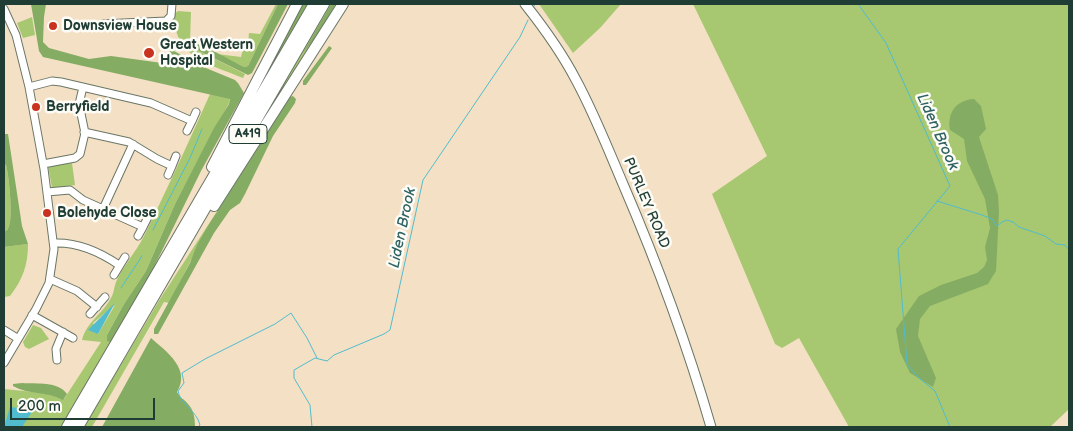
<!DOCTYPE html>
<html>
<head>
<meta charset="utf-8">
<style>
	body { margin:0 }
	#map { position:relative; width:1073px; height:431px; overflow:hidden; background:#f4e0c4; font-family:"Balsamiq Sans",sans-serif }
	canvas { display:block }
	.frame { position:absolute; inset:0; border:5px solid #1f3d34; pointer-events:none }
	.scale { position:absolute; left:10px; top:398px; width:145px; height:22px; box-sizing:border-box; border:2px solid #1f3d34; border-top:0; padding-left:6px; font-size:15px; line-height:18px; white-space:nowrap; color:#1f3d34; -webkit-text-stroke:4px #fdfcf7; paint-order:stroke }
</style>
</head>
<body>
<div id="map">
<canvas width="1073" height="431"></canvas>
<div class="frame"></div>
<div class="scale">200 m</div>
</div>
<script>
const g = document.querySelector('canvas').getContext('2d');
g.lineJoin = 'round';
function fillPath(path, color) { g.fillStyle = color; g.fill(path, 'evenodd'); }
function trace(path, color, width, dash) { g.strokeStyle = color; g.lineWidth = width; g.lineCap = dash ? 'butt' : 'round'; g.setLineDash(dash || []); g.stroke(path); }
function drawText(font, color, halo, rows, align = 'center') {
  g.font = font + ' "Balsamiq Sans",sans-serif'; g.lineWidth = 5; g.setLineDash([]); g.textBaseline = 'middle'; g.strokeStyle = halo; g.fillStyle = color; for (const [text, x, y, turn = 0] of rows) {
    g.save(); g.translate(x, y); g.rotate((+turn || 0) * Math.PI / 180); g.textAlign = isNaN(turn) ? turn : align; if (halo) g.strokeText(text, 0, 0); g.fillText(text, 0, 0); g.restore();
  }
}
const green = new Path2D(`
	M276,4H278L248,66L244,67L217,54L241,57L244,45H248L249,33L260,34Z
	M329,4H331L301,56L317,36L336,4H339L236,163Z
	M539,4H621L600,28L573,53Z
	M693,4H1069V409L1050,427H849L799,338L782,348L775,344L712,194L767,156Z
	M178,11L191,12L190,41L187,45L245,74L243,78C210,64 174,58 174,14Z
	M32,17L35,35L23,38L17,23Z
	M210,94L230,98L229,103L199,158L175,204L146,271L124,304L107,335L113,340L62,427H4V389L44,393L64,399L101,342L82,340C87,321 104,313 112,296C114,292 114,287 116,282C123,266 136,252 144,236C167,189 189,142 210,94ZM115,305L98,334L93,323Z
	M72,163L75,185L52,188L48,166Z
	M4,164L6,165C9,176 13,216 9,226C8,230 7,230 4,232Z
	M223,202C203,235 187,269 169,303L164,302L92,427H84L160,299Z
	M28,244C28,265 23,279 10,296L4,297V247Z
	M33,325L41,328L49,339L29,349L25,347L23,342Z`);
const forest = new Path2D(`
	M31,4H46L44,17L43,42L49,48L89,59L111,56L162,63L170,51H174L201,66L235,80L238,83L244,93L201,171L152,271L113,340L110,342L107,341V335L124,304L146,271L175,204L214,128L229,104L230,99L43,57L39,51Z
	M278,4H288L252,73L248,75L187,45L188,42C196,40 233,62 244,67L248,66Z
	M303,4H308L283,48L276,57V53Z
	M331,4H336L317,36L301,56Z
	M329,46L332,48L306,85H303V81Z
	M293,96L296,99L295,103L273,136L245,194L240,203L230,210L214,233L158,334H154V329L190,263L197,245L208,226L285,105L290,97Z
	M974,99L981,106L986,129L979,137L998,195L999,212L996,271L988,284L930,306L920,319L918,336L936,378L933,387L910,373L900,352L896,329L919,296L941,285L977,273L984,267L987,260L985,247L990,228L985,199L967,161L964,139L950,130C947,113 956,100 974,99Z
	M4,134H8L22,226L28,244L4,247V232C7,230 8,230 9,226C13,216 9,176 6,165L4,164Z
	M151,338C167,352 191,369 177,392C180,398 184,399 188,404C194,410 195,419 195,427H102Z
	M22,383C37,384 58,381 67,394L63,400C47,391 28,395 13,386V384Z`);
const water = new Path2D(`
	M115,303L98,334L88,330Z
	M10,407L29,409L32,412L22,427H4Z`);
const stream = new Path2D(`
	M858,4L886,43L950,186L898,249L907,364L919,378L935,391L950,427
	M534,6L535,4
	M937,201L982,215L992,219L997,226L1002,222L1007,220L1013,222L1019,227L1045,236L1056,244L1065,245L1069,250
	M153,230L190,158L202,129
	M121,288L142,256
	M198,427L200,425C197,411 180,404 178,391L184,383L182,373L205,359L275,324L291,313L307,338L317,358
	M312,427L310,405L294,378V370L315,358L327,361L334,355L384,334L390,330L423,180L520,37L528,20`);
const minor = new Path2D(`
	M4,9L16,35L29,87L44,169L54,249L49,283L36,309L4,363
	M102,24L166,21L171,16L172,4
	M29,87L52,81L61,82L151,103L192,121L187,131
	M192,121L196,112
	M84,132L129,142L157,159L172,166L176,156
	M43,164L75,158L80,154L85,133L79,104L83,87
	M168,175L172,166
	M47,192L70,190L83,200L143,227L138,236
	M103,209L133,144
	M143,227L148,217
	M54,243C77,242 100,252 119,265
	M114,275L125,257
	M50,279L77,291L97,307
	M90,314L105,297
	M32,315L73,338
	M4,330L17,338
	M57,360L56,349L63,332`);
const major = new Path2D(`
	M525,4C544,28 562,53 576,80C594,113 608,149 623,184C657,263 687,344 711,427`);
const highway = new Path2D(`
	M212,167L297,4
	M214,206L343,4
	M67,427L314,4
	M78,427L324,4`);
const markers = [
	[53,26,5,"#c8321e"],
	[149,53,6,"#c8321e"],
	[36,107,5,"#c8321e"],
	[47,213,5,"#c8321e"]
];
const shields = [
	[248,134,38]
];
const shieldNames = [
	["A419",248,134]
];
const poiNames = [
	["Downsview House",63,26],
	["Great Western",160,45],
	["Hospital",160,61],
	["Berryfield",46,107],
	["Bolehyde Close",57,213]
];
const streetNames = [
	["PURLEY ROAD",646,203,67]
];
const waterNames = [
	["Liden Brook",937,132,66],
	["Liden Brook",403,228,-78]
];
fillPath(green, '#a7c871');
fillPath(forest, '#85ac63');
fillPath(water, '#51bccd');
trace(stream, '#51bccd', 1);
trace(minor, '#6a7666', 9);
trace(major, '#6a7666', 11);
trace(highway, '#6a7666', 12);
trace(minor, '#fff', 7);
trace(major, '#fff', 9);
trace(highway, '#fff', 10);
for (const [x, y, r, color] of markers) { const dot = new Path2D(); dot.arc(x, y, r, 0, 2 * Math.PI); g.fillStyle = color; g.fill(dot); trace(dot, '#fdfcf7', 2); }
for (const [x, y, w] of shields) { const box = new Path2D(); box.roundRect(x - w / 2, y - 9.5, w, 19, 4); g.fillStyle = '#fdfcf7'; g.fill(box); trace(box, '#1f3d34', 1); }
drawText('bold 12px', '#1f3d34', null, shieldNames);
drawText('bold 14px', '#1f3d34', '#fdfcf7', poiNames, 'left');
drawText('14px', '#1f3d34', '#fdfcf7', streetNames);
drawText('italic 15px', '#2e6362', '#fdfcf7', waterNames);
</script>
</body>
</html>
